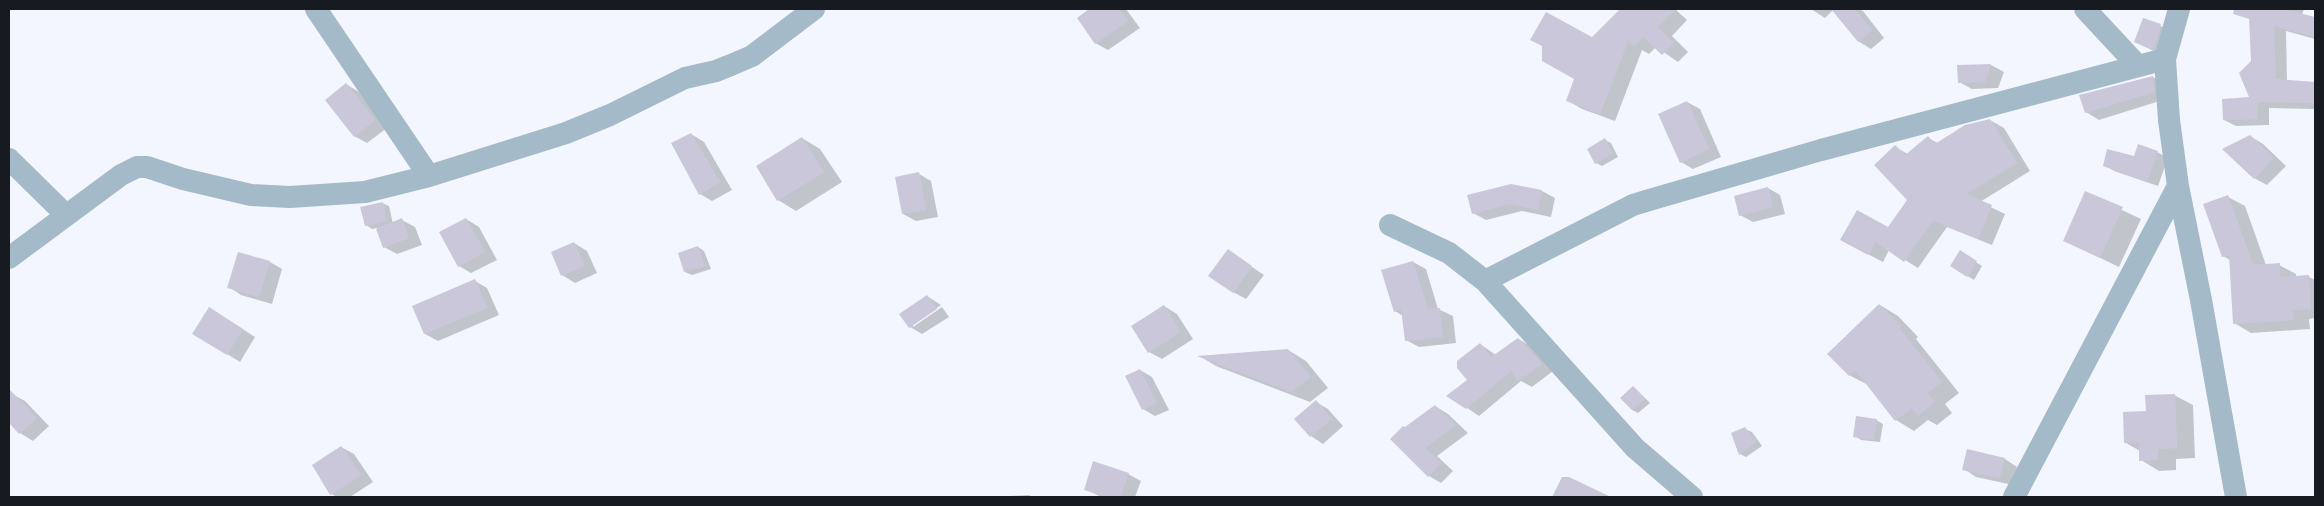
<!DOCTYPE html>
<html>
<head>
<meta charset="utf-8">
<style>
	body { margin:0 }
	#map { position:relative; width:2324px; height:506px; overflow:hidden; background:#f3f6fe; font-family:Figtree,sans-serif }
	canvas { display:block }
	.frame { position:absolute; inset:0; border:10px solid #171a21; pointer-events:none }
</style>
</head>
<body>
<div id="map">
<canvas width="2324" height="506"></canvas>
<div class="frame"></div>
</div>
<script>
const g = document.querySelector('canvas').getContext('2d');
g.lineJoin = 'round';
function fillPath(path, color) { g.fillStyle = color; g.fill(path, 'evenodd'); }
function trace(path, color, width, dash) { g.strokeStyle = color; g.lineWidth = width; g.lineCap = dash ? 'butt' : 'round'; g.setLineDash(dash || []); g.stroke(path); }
const shadow = new Path2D(`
	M1091,9H1126L1140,28L1108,50L1095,43L1078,18Z
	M1621,9H1675L1687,20L1672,36L1688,52L1678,62L1656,47L1649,54L1642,50L1615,121L1582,109L1567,100L1593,39Z
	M1811,9H1834L1825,18Z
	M1844,9H1859L1863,11L1884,38L1871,49L1858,41L1837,14Z
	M2266,9H2304L2302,15L2315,18V39L2286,31L2287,81L2315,84V109L2269,108V125L2236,126L2224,120L2251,98L2252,61Z
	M2161,26L2173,33L2164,56L2135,42Z
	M1991,65L2004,72L1998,88L1972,89L1959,82L1958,66Z
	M2153,77L2165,84L2166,99L2099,120L2086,112Z
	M346,84L359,92L387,128L367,143L354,136Z
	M1687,102L1700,109L1721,157L1693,169L1681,162Z
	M1990,120L2004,128L2030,171L1980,202L2005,214L1992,245L1947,227L1918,268L1889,250L1883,262L1856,248L1888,228L1908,200L1895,147L1908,154L1928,138L1938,143Z
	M691,134L704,142L732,190L712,201L700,194Z
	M2250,136L2263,144L2286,166L2267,185L2254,178Z
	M802,138L820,149L842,182L796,211L778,200Z
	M1605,140L1611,143L1618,157L1602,166L1596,163Z
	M2157,152L2168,158L2158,186L2114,171L2104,165Z
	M919,174L931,181L938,217L916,221L903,214Z
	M1511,186L1542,191L1555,198L1551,217L1522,211L1486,220L1473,213Z
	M1768,188L1780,195L1785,214L1753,222L1740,215Z
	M2086,193L2141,219L2119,267L2065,241Z
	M2228,197L2245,206L2266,265H2279L2296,274V277H2309L2315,280V318L2309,319L2310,329L2251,333L2234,323L2230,260L2223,256Z
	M382,203L389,206L393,224L402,220L415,227L422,245L397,254L384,247L377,228L372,229L366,225Z
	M466,219L479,227L497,260L471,273L459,266Z
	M574,243L587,251L597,273L575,283L562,275Z
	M698,247L704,251L711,269L692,275L685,272Z
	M1228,251L1264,275L1246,299L1233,292Z
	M1960,252L1982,266L1974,280L1951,266Z
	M270,262L282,269L272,304L241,295L229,287Z
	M1413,262L1426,269L1438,309L1453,316L1456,343L1419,347L1406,340L1403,316L1395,311Z
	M475,281L487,288L499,315L438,341L425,334L414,306Z
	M927,296L941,305L913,324V327L942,307L949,317L922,334L910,327Z
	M1880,305L1898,316L1918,337L1916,339L1959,393L1945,404L1952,413L1937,425L1928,420L1914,431L1896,420L1868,385L1849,375Z
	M1164,306L1177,314L1193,339L1162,359L1149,352Z
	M222,316L255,337L240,362L193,333Z
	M1518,339L1531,346L1553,371L1532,387L1521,381L1479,416L1467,408L1480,344L1496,355Z
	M1288,350L1306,361L1328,388L1310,402L1216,366L1201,357Z
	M1140,370L1152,377L1169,410L1155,416L1143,409Z
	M1634,387L1650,403L1638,413L1632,410Z
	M12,394L25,401L49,426L33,441L20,433L9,421V397Z
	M2174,395L2193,405L2195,458L2176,459V470L2159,471L2141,460L2140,451L2126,443L2147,412Z
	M1316,402L1328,409L1343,426L1323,444L1311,436Z
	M1435,406L1448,414L1468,433L1437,456L1453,471L1441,483L1429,476L1405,429Z
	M1876,420L1883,424L1880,442L1861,440L1855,436Z
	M1745,429L1752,432L1762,446L1746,457L1740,454Z
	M341,447L354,454L373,482L350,497H338L331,494Z
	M2005,459L2017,467L2013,485L1976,477L1964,469Z
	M1128,474L1141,481L1135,497H1101L1085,489Z
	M1563,478L1605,497H1553Z
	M1029,495L1033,497H1009V496Z`);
const building = new Path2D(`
	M1089,9H1119L1128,21L1095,44L1077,18Z
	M1620,9H1676L1658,27L1674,43L1662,55L1643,37L1634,47L1628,41L1600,114L1566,101L1574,79L1542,61V46L1530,40L1546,12L1592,37Z
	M1831,9H1855L1872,30L1858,42Z
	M2234,9H2284L2315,17V37L2274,26L2276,79L2315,82V103L2258,102V119L2223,120L2222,99L2249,97L2239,73L2251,61L2249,19L2233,14Z
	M2143,18L2161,24L2154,48L2150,49L2134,42Z
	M1991,64L1985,82L1958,83L1957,65Z
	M2153,76L2154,92L2085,113L2079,95Z
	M346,83L375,120L354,137L325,100Z
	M1687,101L1709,149L1680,163L1658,114Z
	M1990,119L2017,163L1966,194L1992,205L1978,239L1933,220L1904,262L1876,242L1868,255L1840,240L1857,210L1888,227L1907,200L1874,165L1895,145L1905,155L1928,136L1935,144L1965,125Z
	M691,133L720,182L699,195L671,143Z
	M2250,135L2274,158L2254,179L2222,149Z
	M802,137L824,172L777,201L756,166Z
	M1605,138L1613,153L1595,164L1587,149Z
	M2138,144L2158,151L2147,182L2103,166L2107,149L2134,156Z
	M919,172L926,210L902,214L895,177Z
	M1511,184L1542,190L1538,210L1508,204L1472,214L1467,195Z
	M1768,187L1773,207L1739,216L1734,196Z
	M2085,191L2123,207L2100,258L2063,241Z
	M2228,195L2253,265L2280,263V277L2309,275L2311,309L2293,310L2294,320L2233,324L2229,255L2222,257L2203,204Z
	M383,202L387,221L365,226L360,207Z
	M402,218L409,238L383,248L376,229Z
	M466,218L485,252L458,267L439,232Z
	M574,242L585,266L561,276L551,252Z
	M698,246L705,266L684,272L678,253Z
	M1228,249L1252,266L1233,293L1208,276Z
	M1960,250L1977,261L1967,277L1950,266Z
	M238,252L270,261L259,297L227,288Z
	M1413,261L1428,309L1440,308L1443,337L1405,341L1401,309L1394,312L1381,270Z
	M475,279L487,308L424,334L412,306Z
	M927,295L937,309L909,328L899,314Z
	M1879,304L1901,326L1899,328L1942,382L1927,393L1935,402L1918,416L1912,408L1895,421L1855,370L1849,376L1827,354Z
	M1164,305L1181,332L1148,353L1131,326Z
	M209,307L243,329L227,355L192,334Z
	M1518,338L1542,364L1518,381L1511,371L1466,409L1446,396L1467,380L1457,368V361L1480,343L1491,357Z
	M1288,349L1311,377L1291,392L1197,356Z
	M1140,369L1157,403L1142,410L1125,376Z
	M1633,386L1645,399L1632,410L1620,398Z
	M9,389L37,418L19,434L9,423Z
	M2175,394L2177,448L2158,449V460L2139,461V442L2124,443L2123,412L2146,411L2145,395Z
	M1316,400L1332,419L1310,437L1294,419Z
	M1435,405L1456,425L1425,448L1441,463L1428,477L1390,439L1403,426L1405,427Z
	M1856,416L1877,419L1874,440L1853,437Z
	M1745,427L1756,442L1739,455L1731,433Z
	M341,446L361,475L330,495L312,465Z
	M1967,449L2005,458L2000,478L1962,470Z
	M1093,461L1129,473L1120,497H1107L1084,490Z
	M1562,477H1569L1611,497H1552Z`);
const minor = new Path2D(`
	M316,9L429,176
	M2085,9L2138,66
	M2179,9L2165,59L2169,120L2178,186L2201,300L2236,497
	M9,159L66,215
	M1390,225L1449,253L1485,281L1635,448L1692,497
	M9,258L121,175L137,167H147L183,179L251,195L290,197L365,192L429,176L566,133L610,115L685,78L716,71L731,65L752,56L814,9
	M1485,281L1633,205L1646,201L1821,150L2165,59
	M2014,497L2178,186`);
fillPath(shadow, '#0003');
fillPath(building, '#cbc7db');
trace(minor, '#a5bac8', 22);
</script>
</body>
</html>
